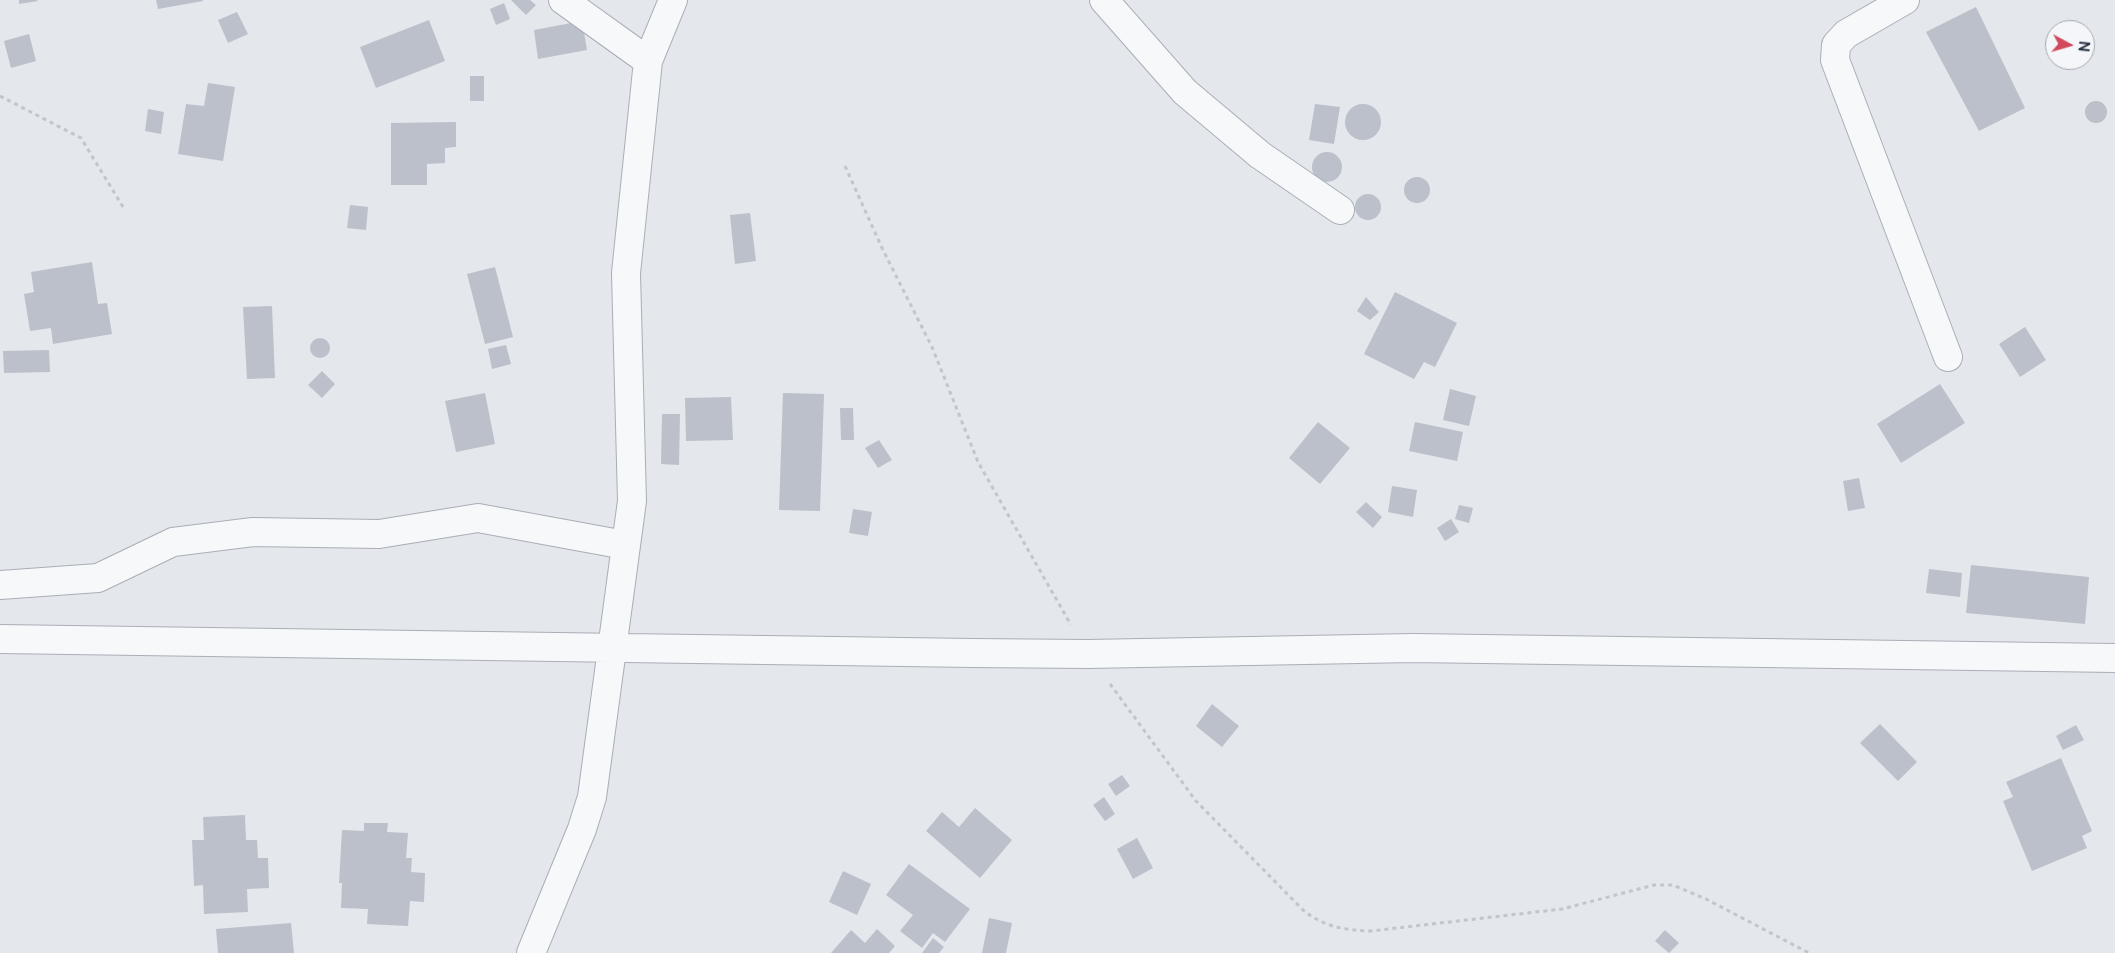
<!DOCTYPE html>
<html>
<head>
<meta charset="utf-8">
<style>
	body { margin:0 }
	#map { position:relative; width:2115px; height:953px; overflow:hidden; background:#e4e7ec; font-family:"Public Sans",sans-serif }
	canvas { display:block }
	.north { position:absolute; left:2045px; top:20px; width:50px; height:50px; box-sizing:border-box; background:#f4f6f9; border:1px solid #a4a8b1; border-radius:50%; rotate:96deg; font-size:14px; font-weight:700; line-height:20px; text-align:center; color:#2b3445 }
	.north::after { content:''; display:block; margin:auto; width:18px; height:22px; background:#d1495b; clip-path:polygon(50% 0,100% 100%,50% 72%,0 100%) }
</style>
</head>
<body>
<div id="map">
<canvas width="2115" height="953"></canvas>
<div class="north">N</div>
</div>
<script>
const g = document.querySelector('canvas').getContext('2d');
g.lineJoin = 'round';
function fillPath(path, color) { g.fillStyle = color; g.fill(path, 'evenodd'); }
function trace(path, color, width, dash) { g.strokeStyle = color; g.lineWidth = width; g.lineCap = dash ? 'butt' : 'round'; g.setLineDash(dash || []); g.stroke(path); }
const building = new Path2D(`
	M19,0H37L38,1L19,4Z
	M156,0H203V1L158,9Z
	M511,0H530L536,5L526,15Z
	M504,3L510,19L496,25L490,9Z
	M1976,7L2025,108L1979,131L1926,32Z
	M237,12L248,34L228,43L218,20Z
	M429,20L445,61L376,88L360,47Z
	M582,21L587,50L538,59L534,30Z
	M29,34L36,61L11,68L4,41Z
	M470,76H484V101H470Z
	M208,83L235,87L223,161L178,154L186,104L204,106Z
	M2085 112a11 11 0 1 1 22 0a11 11 0 1 1-22 0Z
	M1315,104L1340,107L1334,144L1309,140Z
	M1345 122a18 18 0 1 1 36 0a18 18 0 1 1-36 0Z
	M148,109L164,112L161,134L145,131Z
	M456,122V147L445,148V163L427,164V185H391V123Z
	M1312 167a15 15 0 1 1 30 0a15 15 0 1 1-30 0Z
	M1404 190a13 13 0 1 1 26 0a13 13 0 1 1-26 0Z
	M1355 207a13 13 0 1 1 26 0a13 13 0 1 1-26 0Z
	M350,205L368,207L366,230L347,228Z
	M750,213L756,261L735,264L730,215Z
	M92,262L98,304L107,303L112,334L53,344L51,328L30,331L24,294L34,292L31,272Z
	M495,267L513,337L485,344L467,274Z
	M1395,292L1457,323L1435,367L1424,362L1414,379L1364,354Z
	M1366,297L1379,312L1370,320L1357,311Z
	M272,306L275,378L247,379L243,307Z
	M2025,327L2046,360L2020,377L1999,344Z
	M310 348a10 10 0 1 1 20 0a10 10 0 1 1-20 0Z
	M506,345L511,364L492,369L488,349Z
	M49,350L50,372L4,373L3,351Z
	M322,371L335,384L322,398L308,385Z
	M1940,384L1965,423L1901,463L1877,424Z
	M1450,389L1476,396L1469,426L1443,420Z
	M485,393L495,444L456,452L445,401Z
	M783,393L824,394L820,511L779,510Z
	M731,397L733,440L686,441L685,398Z
	M840,408H853L854,440H841Z
	M662,414H680L679,465L661,464Z
	M1318,422L1350,448L1320,484L1289,458Z
	M1415,422L1463,432L1457,461L1409,451Z
	M879,440L892,460L878,468L865,448Z
	M1859,478L1865,508L1848,511L1843,481Z
	M1392,486L1417,490L1413,517L1388,512Z
	M1366,502L1382,517L1373,528L1356,512Z
	M1459,505L1473,508L1469,523L1455,519Z
	M853,509L872,512L868,536L849,533Z
	M1451,519L1459,532L1445,541L1437,528Z
	M1971,565L2089,577L2085,624L1966,613Z
	M1929,569L1962,573L1960,597L1926,593Z
	M1212,704L1239,726L1222,747L1196,726Z
	M1880,724L1917,762L1898,781L1860,743Z
	M2076,725L2084,740L2063,750L2056,736Z
	M2061,758L2092,831L2082,836L2087,848L2032,871L2003,801L2013,797L2006,782Z
	M1122,775L1130,786L1116,796L1108,784Z
	M1104,797L1115,814L1105,821L1093,805Z
	M975,808L1012,840L980,878L926,831L942,812L959,827Z
	M245,815L246,840H257L258,858H268L269,888L247,889L248,912L204,914L203,885L194,886L192,840H204L203,817Z
	M364,823H388L387,832L408,833L406,858H412L411,872L425,873L424,902L410,901L408,926L367,924L368,909L341,908L342,883H339L342,830L364,831Z
	M1137,838L1153,868L1133,879L1117,849Z
	M909,864L970,909L945,942L933,933L922,948L900,931L913,915L886,895Z
	M843,871L871,884L857,915L829,902Z
	M989,918L1012,923L1006,953H982Z
	M291,923L294,953H218L216,929Z
	M877,929L895,946L889,953H831L851,930L865,943Z
	M1665,930L1679,943L1669,953L1655,941Z
	M933,938L944,947L939,953H922Z`);
const path = new Path2D(`
	M0,96L81,138L123,207
	M845,166L882,248L932,347L978,462L1071,625
	M1110,684L1196,801L1303,910C1324,927 1344,930 1371,931L1562,909L1654,885H1673L1706,899L1809,953`);
const street = new Path2D(`
	M563,0L648,61
	M1104,0L1185,92L1260,155L1340,210
	M1905,0L1846,34L1836,45L1835,60L1948,357
	M0,585L98,578L173,542L253,532L379,534L478,518L625,545
	M0,639L973,653L1088,654L1413,648L2115,658
	M531,953L582,829L592,797L632,501L626,273L648,61L673,0`);
fillPath(building, '#bbc0ca');
trace(street, '#a9aeb7', 30);
trace(path, '#c2c5cb', 3, [4, 4]);
trace(street, '#f7f8fa', 28);
</script>
</body>
</html>
